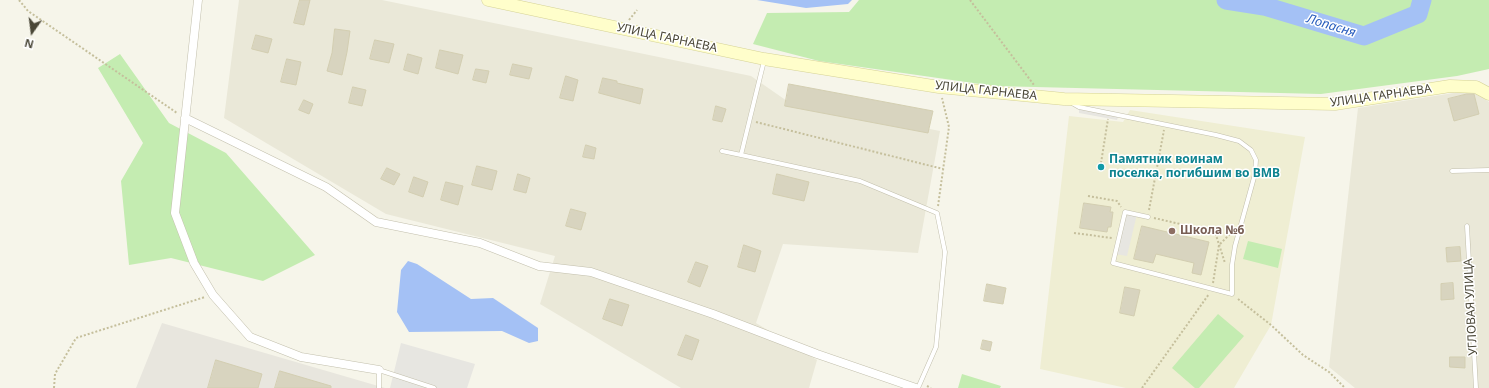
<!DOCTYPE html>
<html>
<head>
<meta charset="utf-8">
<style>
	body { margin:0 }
	#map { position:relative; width:1489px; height:388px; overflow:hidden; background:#f6f5ea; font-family:"Noto Sans",sans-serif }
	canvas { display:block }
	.north { position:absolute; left:12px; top:12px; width:40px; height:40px; -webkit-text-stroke:3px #fff; paint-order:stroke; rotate:194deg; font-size:11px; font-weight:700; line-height:16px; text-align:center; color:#4a4737 }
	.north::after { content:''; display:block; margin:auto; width:14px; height:18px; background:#4a4737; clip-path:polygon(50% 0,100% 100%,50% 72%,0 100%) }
</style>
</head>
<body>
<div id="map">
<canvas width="1489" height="388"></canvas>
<div class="north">N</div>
</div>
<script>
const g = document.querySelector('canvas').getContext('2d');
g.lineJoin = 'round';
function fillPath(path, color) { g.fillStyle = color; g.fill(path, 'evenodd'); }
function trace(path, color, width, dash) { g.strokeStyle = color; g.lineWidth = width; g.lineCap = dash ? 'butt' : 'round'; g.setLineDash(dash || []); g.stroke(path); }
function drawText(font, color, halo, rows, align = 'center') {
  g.font = font + ' "Noto Sans",sans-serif'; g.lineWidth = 3; g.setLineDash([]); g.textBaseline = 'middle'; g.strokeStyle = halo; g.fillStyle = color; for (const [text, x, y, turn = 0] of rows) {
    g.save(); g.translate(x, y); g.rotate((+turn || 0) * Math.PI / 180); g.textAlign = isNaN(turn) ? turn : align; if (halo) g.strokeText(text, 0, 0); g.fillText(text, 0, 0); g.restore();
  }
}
const residential = new Path2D(`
	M239,0H382L751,76L787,101L940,131L918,253L783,244L756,323L817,360L809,388H681L540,304L555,256L386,214L224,118Z
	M1473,90L1489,102V388H1355L1329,367L1358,108Z`);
const industrial = new Path2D(`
	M162,323L385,388H136Z`);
const education = new Path2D(`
	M1130,110L1305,137L1271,325L1234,388H1126L1040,369L1069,116L1123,122Z`);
const green = new Path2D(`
	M859,0H1489V69L1457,76L1321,94L994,86L819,61L753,44L767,13L849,12Z
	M120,54L169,123L226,153L315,255L263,281L171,258L129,265L121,181L143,143L98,68Z
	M1248,241L1282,249L1278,268L1243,259Z
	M1218,314L1244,336L1199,388H1195L1172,368Z
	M962,374L1001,386L1000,388H958Z`);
const parking = new Path2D(`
	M1079,107L1119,114L1117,120L1079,113Z
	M1125,212L1137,214L1127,256L1115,254Z
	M401,343L475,364L467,388H390Z`);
const water = new Path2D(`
	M757,0H852L848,4L806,8Z
	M408,261L417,264L471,299L493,298L538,328V341L529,343L502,331L409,332L397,312L401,270Z`);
const river = new Path2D(`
	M1226,0L1264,6L1364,36L1418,14L1422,0`);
const building = new Path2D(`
	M300,0H310L304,25L294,23Z
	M335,29L350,31L347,52L342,75L327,71L332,53Z
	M256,35L272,39L268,53L252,49Z
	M375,40L394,44L389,63L370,59Z
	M440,50L463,55L458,74L436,68Z
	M408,54L422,58L418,74L404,70Z
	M287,59L301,62L296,85L281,82Z
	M513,64L532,68L529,79L510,75Z
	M476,69L489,71L486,83L473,80Z
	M566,76L578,80L573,101L560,98Z
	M603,78L617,81V83L643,89L640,104L599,93Z
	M789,84L933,111L928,133L785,106Z
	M353,87L366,90L362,106L349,103Z
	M1467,94H1474L1479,114L1454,121L1448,99Z
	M304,100L313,104L309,114L299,110Z
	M716,106L726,109L722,122L713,120Z
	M586,145L596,148L594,159L583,157Z
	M477,166L497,171L492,190L472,185Z
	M387,168L400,174L394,185L381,179Z
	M518,174L530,178L526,193L514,190Z
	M777,174L809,182L804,201L773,194Z
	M414,177L428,182L423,197L409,192Z
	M446,182L463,186L458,205L441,200Z
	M1084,203L1111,207L1110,212H1113L1111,227H1108L1107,232L1080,228Z
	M571,209L586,213L581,230L566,226Z
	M1142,226L1209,242L1201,275L1192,273L1194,263L1156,254L1153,263L1134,259Z
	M744,245L761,251L755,272L738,267Z
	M1460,247L1461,261L1447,262L1446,248Z
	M696,262L708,266L700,287L688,282Z
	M1453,283L1454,299L1441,300V284Z
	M987,284L1006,288L1003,304L984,301Z
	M1125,287L1140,290L1134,316L1120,313Z
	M610,299L629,305L622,326L603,319Z
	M686,335L699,340L692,360L678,355Z
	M983,340L992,342L990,351L981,349Z
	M1450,357H1465V368L1450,367Z
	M216,360L262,374L258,388H208Z
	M280,371L331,386V388H275Z`);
const path = new Path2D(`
	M19,0L28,11L177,113
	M970,0L1034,85
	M629,20L637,10
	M756,122L943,169
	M1101,163L1108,119
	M1088,196L1117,201L1121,207
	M938,206L949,127L942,98
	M1149,210L1164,130
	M1154,218L1215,232L1225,263
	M1074,233L1112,238
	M1213,283L1219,245L1231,233
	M1238,299L1271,325L1303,355L1329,372L1345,388
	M927,386L931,388
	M54,388L55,374L76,338L205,297
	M1142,388L1209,294`);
const lane = new Path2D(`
	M764,61L741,155L860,181L937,213L945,252L936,347L918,388
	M1072,103L1079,107L1216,135L1239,141L1251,150L1256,160L1255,174L1235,246L1232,265V294L1113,263L1125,212L1148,217
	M722,151L741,155
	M1452,171L1489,170
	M1467,226L1476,388
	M379,388V370L434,388`);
const street = new Path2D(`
	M198,0L175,213L194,263L213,295L250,337L301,357L379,370
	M185,118L326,187L376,222L480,243L539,266L591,272L713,314L817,354L916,388`);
const secondary = new Path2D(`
	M488,0L764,59L939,87L1064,99L1335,104L1450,86L1476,87L1489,94`);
const markers = [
	[1101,167,4,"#0f9aa8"],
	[1172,231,4,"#8d6e63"]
];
const streetNames = [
	["УЛИЦА ГАРНАЕВА",667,38,12],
	["УЛИЦА ГАРНАЕВА",986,91,6],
	["УЛИЦА ГАРНАЕВА",1381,96,-8],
	["УГЛОВАЯ УЛИЦА",1471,307,-93]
];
const cultureNames = [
	["Памятник воинам",1109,160],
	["поселка, погибшим во ВМВ",1109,174]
];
const educationNames = [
	["Школа №6",1180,231]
];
const waterNames = [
	["Лопасня",1331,26,17]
];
fillPath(residential, '#eae8d8');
fillPath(industrial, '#e8e6de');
fillPath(education, '#efeed3');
fillPath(green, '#c4ecb1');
fillPath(parking, '#e7e6e1');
fillPath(water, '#a4c1f5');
trace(river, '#a4c1f5', 19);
fillPath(building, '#d8d4bf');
trace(building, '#d3ceb1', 1);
trace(lane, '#c2bfac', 5);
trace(street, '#c2bfac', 9);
trace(secondary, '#d5d296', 13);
trace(path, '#c5bf9c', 2, [2, 2]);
trace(lane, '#fff', 4);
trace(street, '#fff', 8);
trace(secondary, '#fffecb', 12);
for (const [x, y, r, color] of markers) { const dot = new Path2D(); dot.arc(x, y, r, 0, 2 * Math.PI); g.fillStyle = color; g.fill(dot); trace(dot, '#fff', 1.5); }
drawText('12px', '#4a4737', '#fff', streetNames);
drawText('bold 12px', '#0d838f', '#fff', cultureNames, 'left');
drawText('bold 12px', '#785e54', '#fff', educationNames, 'left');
drawText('italic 13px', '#295dbd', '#fff', waterNames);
</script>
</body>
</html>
